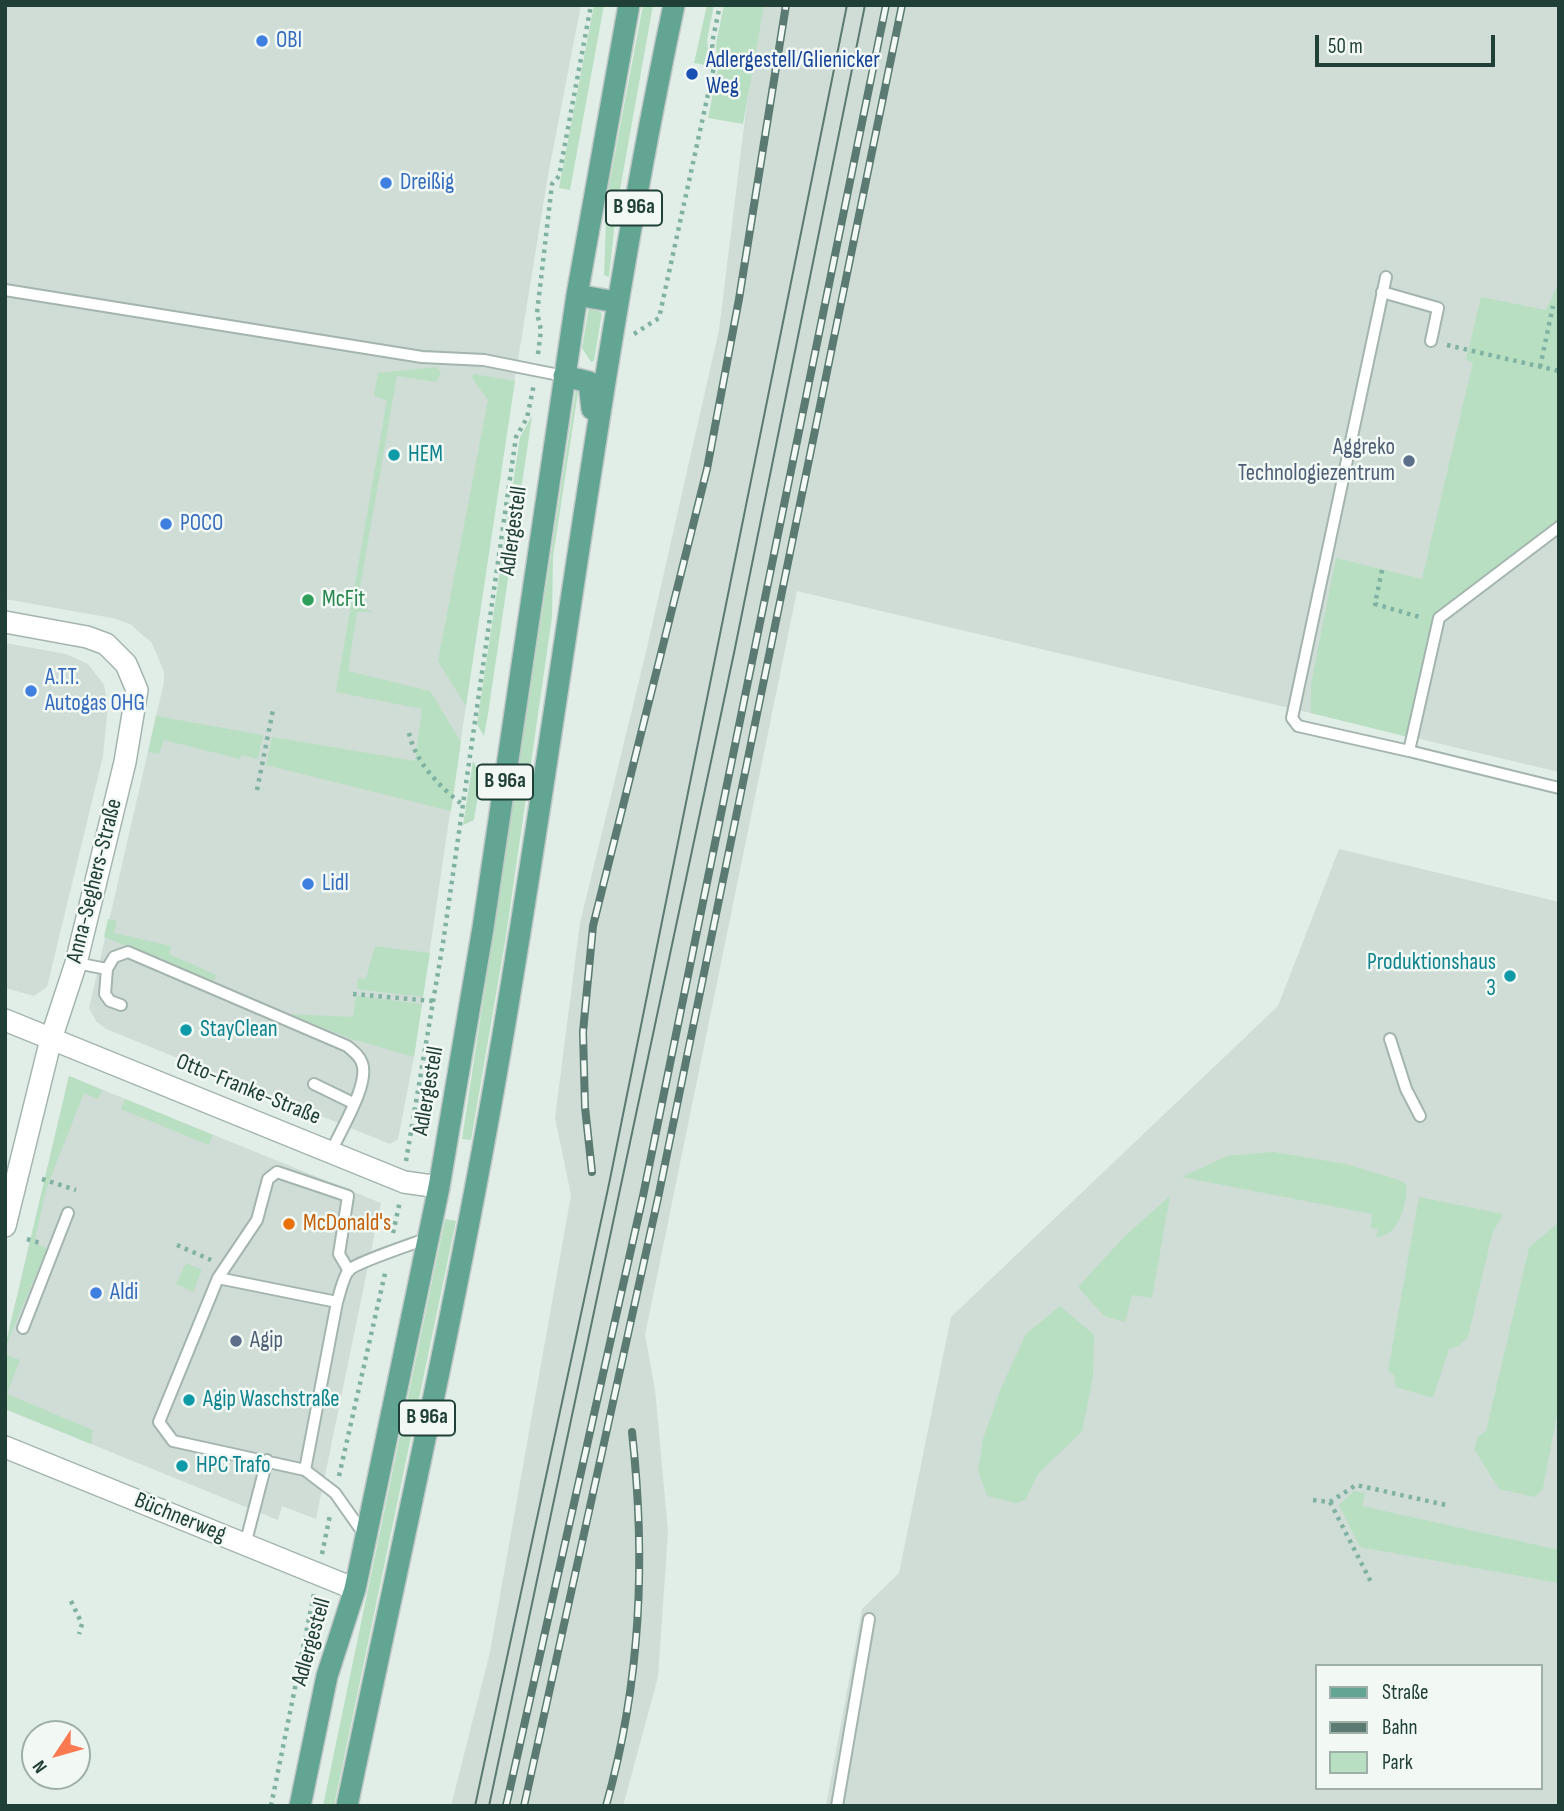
<!DOCTYPE html>
<meta charset="utf-8">
<style>
body{margin:0}
#map{position:relative;width:1564px;height:1811px;overflow:hidden;background:#e1ede7;font-family:"Sofia Sans Condensed",sans-serif}
canvas{display:block}
.frame{position:absolute;inset:0;border:7px solid #203f36;pointer-events:none}
.legend{position:absolute;left:1315px;top:1664px;width:228px;height:126px;box-sizing:border-box;background:#f2f9f5;border:2px solid #9eafa9;margin:0;padding:9px 12px;list-style:none;font-size:21px;color:#203f36}
.legend li{display:flex;align-items:center;gap:14px;height:35px}
.legend b{width:35px;border:2px solid #9eafa9}
.north{position:absolute;left:21px;top:1720px;width:70px;height:70px;box-sizing:border-box;background:#f2f9f5;border:2px solid #9eafa9;border-radius:50%;rotate:234deg;font-size:19px;font-weight:700;line-height:28px;text-align:center;color:#203f36}
.north::after{content:'';display:block;margin:auto;width:24px;height:32px;background:#fb7951;clip-path:polygon(50% 0,100% 100%,50% 72%,0 100%)}
.scale{position:absolute;left:1315px;top:35px;width:180px;height:32px;box-sizing:border-box;border:4px solid #203f36;border-top:0;padding-left:9px;font-size:21px;line-height:24px;white-space:nowrap;color:#203f36;-webkit-text-stroke:5px #f2f9f5;paint-order:stroke}
</style>
<div id="map">
<canvas width="1564" height="1811"></canvas>
<div class="frame"></div>
<ul class="legend">
<li><b style="height:9px;background:#63a593"></b>Straße</li>
<li><b style="height:9px;background:#5b7a71"></b>Bahn</li>
<li><b style="height:19px;background:#b8dfc2"></b>Park</li>
</ul>
<div class="north">N</div>
<div class="scale">50 m</div>
</div>
<script>
const ctx = document.querySelector('canvas').getContext('2d');
ctx.lineJoin = 'round';
function paint(path, color) {
  ctx.fillStyle = color;
  ctx.fill(path, 'evenodd');
}
function stroke(path, color, width, dash) {
  ctx.strokeStyle = color;
  ctx.lineWidth = width;
  ctx.lineCap = dash ? 'butt' : 'round';
  ctx.setLineDash(dash || []);
  ctx.stroke(path);
}
function write(font, color, halo, rows, align = 'center') {
  ctx.font = font + ' "Sofia Sans Condensed",sans-serif';
  ctx.lineWidth = 5;
  ctx.setLineDash([]);
  ctx.textBaseline = 'middle';
  ctx.strokeStyle = halo;
  ctx.fillStyle = color;
  for (const [text, x, y, turn = 0] of rows) {
    ctx.save();
    ctx.translate(x, y);
    ctx.rotate((+turn || 0) * Math.PI / 180);
    ctx.textAlign = isNaN(turn) ? turn : align;
    if (halo) ctx.strokeText(text, 0, 0);
    ctx.fillText(text, 0, 0);
    ctx.restore();
  }
}
paint(new Path2D(`
 M 5,5 L 581,5 L 548,175 L 508,421 L 414,1057 L 398,1139 L 390,1144 L 106,1029 L 96,1021 L 89,1008 L 164,682 L 164,672 L 152,643 L 130,624 L 112,618 L 5,599 Z
 M 759,5 L 1559,5 L 1559,772 L 797,591 L 645,1335 L 655,1389 L 668,1532 L 658,1677 L 623,1806 L 451,1806 L 490,1652 L 571,1195 L 555,1118 L 580,923 L 646,652 L 719,330 Z
 M 5,643 L 66,654 L 88,664 L 104,685 L 108,705 L 103,756 L 47,987 L 34,996 L 5,988 Z
 M 1339,849 L 1559,902 L 1559,1806 L 826,1806 L 862,1609 L 899,1573 L 951,1317 L 1278,1006 ZM 1317,1666 L 1541,1666 L 1541,1788 L 1317,1788 Z
 M 69,1076 L 381,1203 L 316,1519 L 282,1506 L 278,1520 L 5,1409 L 5,1346 Z`), '#cfddd6');
paint(new Path2D(`
 M 594,5 L 604,5 L 570,190 L 559,188 Z
 M 643,5 L 653,5 L 616,212 L 609,277 L 604,275 L 607,196 Z
 M 707,5 L 714,5 L 707,40 L 710,66 L 694,63 Z
 M 724,5 L 764,5 L 743,124 L 708,118 L 718,68 L 716,44 Z
 M 1559,282 L 1559,527 L 1439,618 L 1412,738 L 1311,713 L 1311,684 L 1336,558 L 1422,579 L 1473,362 L 1466,360 L 1481,297 L 1546,310 Z
 M 589,307 L 602,313 L 594,361 L 591,362 L 582,348 Z
 M 437,367 L 441,373 L 436,382 L 397,376 L 358,599 L 363,608 L 373,612 L 357,612 L 348,671 L 430,691 L 461,742 L 451,811 L 266,765 L 272,737 L 415,761 L 422,709 L 336,692 L 387,400 L 374,396 L 378,373 Z
 M 474,374 L 515,381 L 466,706 L 438,661 L 488,400 L 472,378 Z
 M 576,389 L 578,392 L 553,557 L 552,617 L 506,936 L 471,1140 L 462,1139 Z
 M 532,416 L 488,714 L 484,736 L 477,724 L 520,437 Z
 M 156,716 L 263,735 L 258,759 L 241,755 L 240,759 L 164,740 L 159,754 L 148,752 Z
 M 473,761 L 481,776 L 474,820 L 463,825 Z
 M 108,919 L 117,921 L 114,933 L 171,946 L 169,954 L 216,975 L 214,981 L 104,937 Z
 M 375,946 L 430,953 L 423,997 L 357,989 L 358,978 L 366,979 Z
 M 356,996 L 422,1004 L 414,1057 L 352,1039 L 289,1014 L 353,1017 Z
 M 69,1076 L 102,1090 L 98,1099 L 84,1093 L 47,1187 L 34,1243 L 47,1248 L 5,1348 Z
 M 125,1099 L 213,1135 L 209,1145 L 121,1109 Z
 M 1273,1152 L 1346,1164 L 1399,1180 L 1406,1184 C 1408,1203 1399,1237 1376,1237 L 1378,1229 L 1371,1228 L 1372,1214 L 1182,1177 L 1227,1156 Z
 M 1170,1196 L 1152,1298 L 1132,1295 L 1125,1322 L 1104,1316 L 1078,1287 L 1126,1235 Z
 M 1419,1197 L 1503,1214 L 1492,1234 L 1468,1337 L 1459,1346 L 1449,1349 L 1433,1398 L 1396,1387 L 1394,1375 L 1388,1371 Z
 M 445,1219 L 456,1221 L 334,1806 L 323,1806 Z
 M 1559,1222 L 1559,1404 L 1543,1488 L 1535,1497 L 1499,1489 L 1474,1449 L 1478,1437 L 1486,1431 L 1529,1248 Z
 M 186,1263 L 202,1270 L 193,1292 L 176,1284 Z
 M 1060,1306 L 1094,1335 L 1093,1377 L 1082,1431 L 1038,1474 L 1025,1500 L 1016,1503 L 987,1496 L 978,1471 L 983,1439 L 1001,1388 L 1026,1334 Z
 M 5,1354 L 20,1360 L 7,1394 L 93,1430 L 91,1444 L 5,1409 Z
 M 1354,1491 L 1365,1493 L 1362,1506 L 1559,1550 L 1559,1583 L 1360,1547 L 1339,1505 Z`), '#b8dfc2');
const lane = new Path2D(`
 M 1386,277 L 1292,718 L 1298,726 L 1409,751
 M 5,290 L 422,357 L 484,360 L 564,376
 M 1382,292 L 1438,308 L 1431,341
 M 1559,527 L 1439,618 L 1409,751 L 1559,788
 M 76,963 L 107,969 L 114,957 L 128,952 L 347,1046 C 353,1051 359,1055 362,1063 C 370,1084 340,1131 331,1152
 M 107,969 L 105,994 L 110,1001 L 121,1005
 M 1390,1039 L 1406,1089 L 1420,1116
 M 314,1084 L 353,1103
 M 349,1271 L 339,1254 L 348,1196 L 277,1172 L 268,1179 L 257,1220 L 218,1278 L 159,1422 L 173,1441 L 305,1470 L 335,1493 L 366,1537
 M 218,1278 L 337,1302 L 305,1470
 M 337,1302 C 340,1293 343,1277 349,1270 C 357,1262 413,1244 428,1238
 M 23,1328 L 68,1213
 M 245,1545 L 267,1460
 M 837,1806 L 869,1619`);
const street = new Path2D(`
 M 5,622 L 87,637 L 106,644 L 126,664 L 137,690 L 125,762 L 76,963 L 51,1039 L 5,1226
 M 5,1020 L 404,1182 L 439,1187
 M 5,1447 L 355,1589`);
const primary = new Path2D(`
 M 577,295 L 616,302
 M 564,376 L 589,382 L 592,409
 M 300,1806 L 327,1676 L 355,1589 L 439,1187 L 483,928 L 577,295 L 629,5
 M 347,1806 C 399,1557 456,1308 499,1058 C 560,707 600,354 674,5`);
stroke(lane, '#a3b5ae', 14);
stroke(street, '#a3b5ae', 24);
stroke(primary, '#c1c9c7', 24);
stroke(new Path2D(`
 M 634,334 L 659,318 L 714,67 L 712,43 L 720,5
 M 1447,345 L 1559,371
 M 538,354 L 541,330 L 537,313 L 552,184 L 559,176 L 591,5
 M 1540,367 L 1553,306
 M 1382,570 L 1375,604 L 1423,618
 M 409,733 C 415,762 440,787 463,805
 M 257,790 L 273,710
 M 353,994 L 433,1001
 M 406,1161 L 443,943 L 516,437 L 527,418 L 534,384
 M 42,1179 L 76,1190
 M 393,1233 L 400,1201
 M 27,1239 L 40,1243
 M 177,1245 L 211,1260
 M 339,1476 L 386,1269
 M 1313,1500 L 1330,1502 L 1356,1485 L 1446,1505
 M 1330,1502 L 1372,1584
 M 322,1554 L 330,1515
 M 71,1601 L 82,1624 L 79,1634
 M 271,1806 L 314,1594`), '#7fb2a2', 4.5, [3.5, 5]);
stroke(lane, '#fff', 10);
stroke(street, '#fff', 21);
stroke(primary, '#63a593', 21);
stroke(new Path2D(`
 M 475,1806 L 609,1184 L 847,5
 M 489,1806 L 734,653 L 865,5`), '#5b7a71', 2);
const rail = new Path2D(`
 M 592,1172 L 585,1107 L 583,1032 L 593,926 L 707,469 L 739,299 L 786,5
 M 506,1806 L 643,1196 L 886,5
 M 524,1806 L 658,1198 L 902,5
 M 606,1806 C 641,1682 646,1559 632,1432`);
stroke(rail, '#5b7a71', 8);
stroke(rail, '#f2f9f5', 5, [16]);
for (const [x, y, r, color] of [
 [262,41,7,"#3f7fe0"],
 [692,74,7,"#1a4fb4"],
 [386,183,7,"#3f7fe0"],
 [394,455,7,"#0f9aa8"],
 [1409,461,7,"#5c6f8a"],
 [166,524,7,"#3f7fe0"],
 [308,600,7,"#2e9e5b"],
 [31,691,7,"#3f7fe0"],
 [308,884,7,"#3f7fe0"],
 [1510,976,7,"#0f9aa8"],
 [186,1030,7,"#0f9aa8"],
 [289,1224,7,"#e8710a"],
 [96,1293,7,"#3f7fe0"],
 [236,1341,7,"#5c6f8a"],
 [189,1400,7,"#0f9aa8"],
 [182,1466,7,"#0f9aa8"]
]) {
  const dot = new Path2D();
  dot.arc(x, y, r, 0, 2 * Math.PI);
  ctx.fillStyle = color;
  ctx.fill(dot);
  stroke(dot, '#f2f9f5', 2.5);
}
for (const [x, y, w] of [
 [634,208,56],
 [505,782,56],
 [427,1418,56]
]) {
  const box = new Path2D();
  box.roundRect(x - w / 2, y - 17.5, w, 35, 5);
  ctx.fillStyle = '#f2f9f5';
  ctx.fill(box);
  stroke(box, '#203f36', 2);
}
write('bold 21px', '#203f36', null, [
 ["B 96a",634,208],
 ["B 96a",505,782],
 ["B 96a",427,1418]
]);
write('23px', '#366cbe', '#f2f9f5', [
 ["OBI",276,41],
 ["Dreißig",400,183],
 ["POCO",180,524],
 ["A.T.T.",45,678],
 ["Autogas OHG",45,704],
 ["Lidl",322,884],
 ["Aldi",110,1293]
], 'left');
write('23px', '#164399', '#f2f9f5', [
 ["Adlergestell/Glienicker",706,61],
 ["Weg",706,87]
], 'left');
write('23px', '#4e5e75', '#f2f9f5', [
 ["Aggreko",1395,448],
 ["Technologiezentrum",1395,474],
 ["Agip",250,1341,"left"]
], 'right');
write('23px', '#0d838f', '#f2f9f5', [
 ["HEM",408,455],
 ["Produktionshaus",1496,963,"right"],
 ["3",1496,989,"right"],
 ["StayClean",200,1030],
 ["Agip Waschstraße",203,1400],
 ["HPC Trafo",196,1466]
], 'left');
write('23px', '#203f36', '#f2f9f5', [
 ["Adlergestell",514,531,-82],
 ["Anna-Seghers-Straße",95,881,-76],
 ["Otto-Franke-Straße",248,1090,22],
 ["Adlergestell",429,1091,-80],
 ["Büchnerweg",180,1518,22],
 ["Adlergestell",312,1642,-74]
]);
write('23px', '#27864d', '#f2f9f5', [
 ["McFit",322,600]
], 'left');
write('23px', '#c56008', '#f2f9f5', [
 ["McDonald's",303,1224]
], 'left');
</script>
